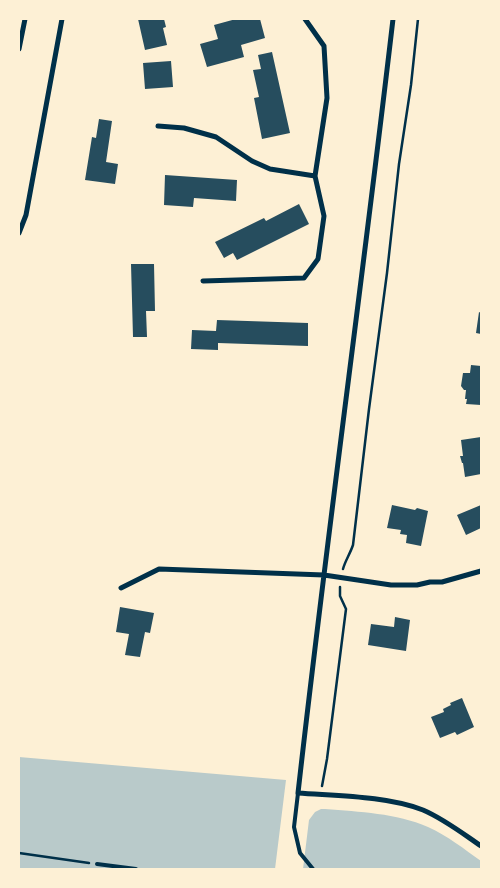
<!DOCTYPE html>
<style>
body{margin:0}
#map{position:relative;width:500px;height:888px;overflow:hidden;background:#fdf0d5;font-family:Roboto,sans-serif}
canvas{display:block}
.frame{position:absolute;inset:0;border:20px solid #fdf0d5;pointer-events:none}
</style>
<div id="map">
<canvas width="500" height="888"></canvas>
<div class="frame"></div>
</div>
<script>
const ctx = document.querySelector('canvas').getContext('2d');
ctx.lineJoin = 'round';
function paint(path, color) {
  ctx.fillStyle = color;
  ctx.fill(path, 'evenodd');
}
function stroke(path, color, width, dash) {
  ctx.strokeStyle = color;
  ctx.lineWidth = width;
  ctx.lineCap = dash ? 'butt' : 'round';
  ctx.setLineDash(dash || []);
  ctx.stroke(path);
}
paint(new Path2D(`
 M 19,757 L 286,780 L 275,869 L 19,869 Z
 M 321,809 L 325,809 C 360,812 396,813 428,827 C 448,836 464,849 481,861 L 481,869 L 303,869 L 309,820 L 315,812 Z`), '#b9caca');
paint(new Path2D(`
 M 138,19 L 164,19 L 166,27 L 163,28 L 167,45 L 145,50 Z
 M 236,19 L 260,19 L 265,38 L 241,45 L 244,57 L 207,67 L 200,44 L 218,39 L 214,25 Z
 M 272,52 L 290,133 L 262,139 L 254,98 L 259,97 L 253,70 L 261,69 L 258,55 Z
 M 171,61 L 173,87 L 145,89 L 143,63 Z
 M 99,119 L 112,121 L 106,162 L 118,164 L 115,184 L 85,180 L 92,137 L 96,138 Z
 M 165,175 L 237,180 L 236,201 L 194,198 L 193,207 L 164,205 Z
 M 299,204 L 309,224 L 237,260 L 233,253 L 224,258 L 215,242 L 264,218 L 266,221 Z
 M 131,264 L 154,264 L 155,311 L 146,311 L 147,337 L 133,337 Z
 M 479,312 L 481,313 L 481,334 L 476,333 Z
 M 217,320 L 308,323 L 308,346 L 218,343 L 218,350 L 191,349 L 192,330 L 216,331 Z
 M 471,365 L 481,366 L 481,405 L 466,404 L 467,399 L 465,399 L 466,390 L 464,390 L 461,386 L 463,373 L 470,373 Z
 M 481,437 L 481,474 L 465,477 L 463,463 L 462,463 L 460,456 L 463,456 L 461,440 Z
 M 392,505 L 415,510 L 417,508 L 428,511 L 421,546 L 406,543 L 407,535 L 400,534 L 401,530 L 387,528 Z
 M 481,505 L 481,528 L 466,535 L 457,515 Z
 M 120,607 L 154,613 L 150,633 L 145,632 L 140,657 L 125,655 L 129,634 L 116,632 Z
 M 395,617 L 410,620 L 406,651 L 368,645 L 371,624 L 394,627 Z
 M 462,698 L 474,727 L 457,735 L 455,732 L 440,738 L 431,717 L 444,712 L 443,709 L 451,705 L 450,703 Z`), '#264d5e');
stroke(new Path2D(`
 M 343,569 C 345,561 350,554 353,545 L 369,409 L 387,273 L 399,164 L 411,85 L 418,19
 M 322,786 L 327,759 L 346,609 L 340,596 L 340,587
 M 19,853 L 89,863`), '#003049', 2.5);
stroke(new Path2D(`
 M 298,793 L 294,827 L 300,853 L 313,869
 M 97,864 L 136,869`), '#003049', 4);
stroke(new Path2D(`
 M 393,19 C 363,277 327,535 298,793 C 337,796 387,796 423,810 C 444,819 462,833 481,846
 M 19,49 L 25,19
 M 158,126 L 184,128 L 216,137 L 252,161 L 270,169 L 315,176
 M 19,233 L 26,215 L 62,19
 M 203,281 L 304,278 L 318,259 L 324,216 L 315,176 L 327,98 L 324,46 L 305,19
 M 121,588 L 159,569 L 324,575 L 391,585 L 417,585 L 430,582 L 442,582 L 481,571`), '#003049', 5);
</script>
